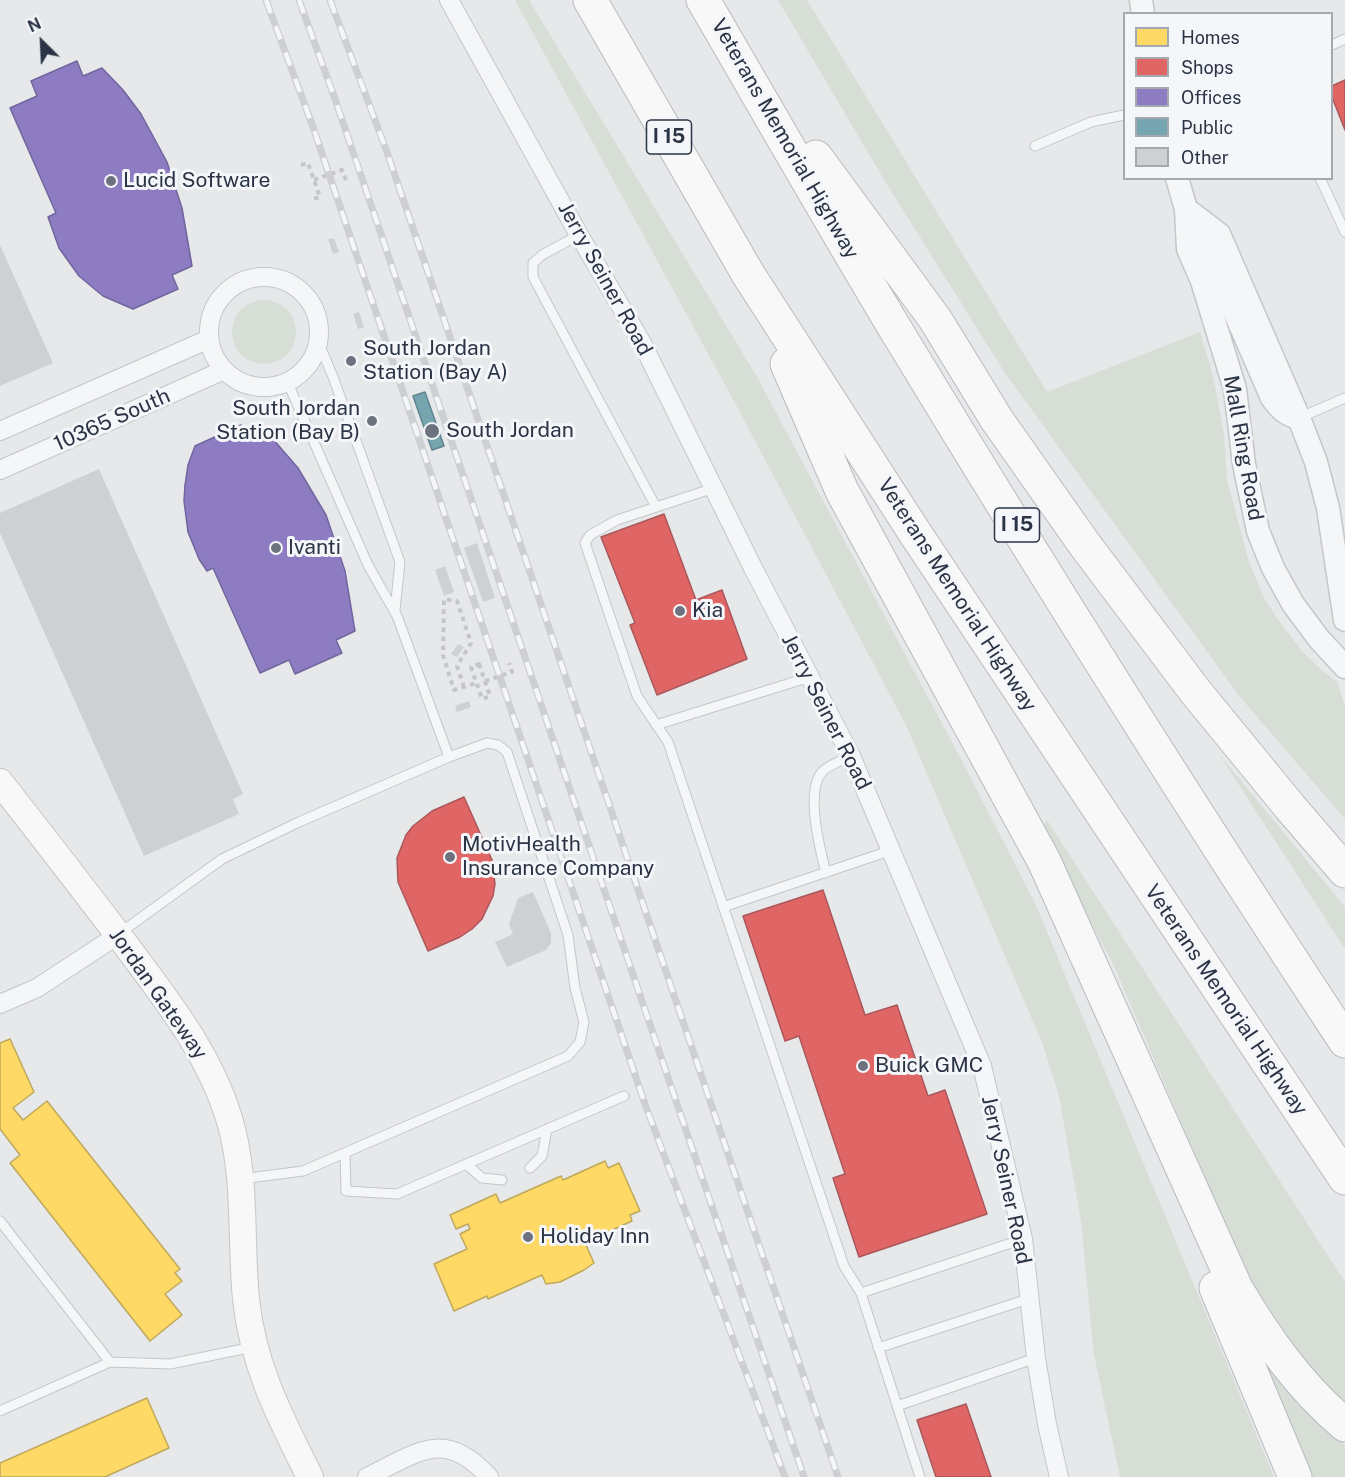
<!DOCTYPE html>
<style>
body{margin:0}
#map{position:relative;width:1345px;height:1477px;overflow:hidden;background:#e6e8ea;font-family:"Public Sans",sans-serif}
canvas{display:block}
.legend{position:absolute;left:1123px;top:12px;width:210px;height:168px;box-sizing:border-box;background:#f4f6f9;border:2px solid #a4a8b1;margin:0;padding:8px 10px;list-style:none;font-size:18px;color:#2b3445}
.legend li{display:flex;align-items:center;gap:12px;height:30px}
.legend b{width:30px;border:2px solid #a4a8b1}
.north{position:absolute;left:12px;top:12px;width:60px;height:60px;-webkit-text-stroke:4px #f4f6f9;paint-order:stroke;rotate:336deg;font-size:16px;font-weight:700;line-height:24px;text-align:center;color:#2b3445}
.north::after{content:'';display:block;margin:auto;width:21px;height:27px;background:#2b3445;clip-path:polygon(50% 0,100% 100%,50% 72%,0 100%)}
</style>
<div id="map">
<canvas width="1345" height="1477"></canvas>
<ul class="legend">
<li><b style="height:16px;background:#ffd966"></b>Homes</li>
<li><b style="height:16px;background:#e06666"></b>Shops</li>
<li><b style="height:16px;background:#8e7cc3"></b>Offices</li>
<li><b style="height:16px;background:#76a5af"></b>Public</li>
<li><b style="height:16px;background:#ced0d3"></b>Other</li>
</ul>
<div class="north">N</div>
</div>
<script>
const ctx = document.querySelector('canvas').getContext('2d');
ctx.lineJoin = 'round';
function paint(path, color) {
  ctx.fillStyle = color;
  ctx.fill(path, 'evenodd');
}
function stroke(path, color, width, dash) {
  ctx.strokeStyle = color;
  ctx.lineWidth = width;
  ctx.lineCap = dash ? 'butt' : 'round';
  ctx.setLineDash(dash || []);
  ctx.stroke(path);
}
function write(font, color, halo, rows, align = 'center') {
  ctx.font = font + ' "Public Sans",sans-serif';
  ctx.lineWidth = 6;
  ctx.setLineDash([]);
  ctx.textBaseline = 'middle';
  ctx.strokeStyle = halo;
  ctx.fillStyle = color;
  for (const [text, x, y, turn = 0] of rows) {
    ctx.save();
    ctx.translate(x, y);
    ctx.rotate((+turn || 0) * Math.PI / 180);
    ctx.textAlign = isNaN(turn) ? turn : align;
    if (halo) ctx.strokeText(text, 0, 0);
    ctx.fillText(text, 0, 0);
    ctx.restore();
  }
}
paint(new Path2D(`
 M 515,0 L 529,0 L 756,375 L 962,761 L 1035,903 L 1274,1477 L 1120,1477 L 1094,1355 L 1081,1221 L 1059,1096 L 1043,1045 L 906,725 L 736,405 Z
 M 778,0 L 807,0 L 1047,392 L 1200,332 L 1213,376 L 1224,435 L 1227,480 L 1249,562 L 1264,598 L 1281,624 L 1303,652 L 1325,673 L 1337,682 L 1345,706 L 1345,819 L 1240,697 L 1005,373 L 883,178 Z
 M232 332a32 32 0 1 1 64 0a32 32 0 1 1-64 0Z
 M 1219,754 L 1345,907 L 1345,949 Z
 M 1047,820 L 1345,1282 L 1345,1403 L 1320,1378 L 1285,1336 L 1246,1273 L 1113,964 L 1041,828 Z
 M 1262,1362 L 1298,1404 L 1345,1445 L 1345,1477 L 1306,1477 Z`), '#d6ded6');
const homes = new Path2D(`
 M 10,1039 L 34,1092 L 13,1108 L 23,1120 L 47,1101 L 180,1269 L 175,1273 L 182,1281 L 165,1294 L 182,1315 L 150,1341 L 10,1163 L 20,1155 L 0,1129 L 0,1043 Z
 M 605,1161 L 608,1168 L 619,1163 L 640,1211 L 630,1215 L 632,1221 L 590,1240 L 591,1243 L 586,1245 L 594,1263 L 584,1270 L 560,1282 L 546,1284 L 542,1275 L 488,1299 L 487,1296 L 454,1311 L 434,1264 L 467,1249 L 460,1234 L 470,1229 L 468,1224 L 456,1229 L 450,1215 L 496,1194 L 500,1203 L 561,1176 L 563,1180 Z
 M 147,1398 L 169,1448 L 105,1477 L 0,1477 L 0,1463 Z`);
paint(homes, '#ffd966');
stroke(homes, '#bfa85c', 1.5);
const shops = new Path2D(`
 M 1345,80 L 1345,130 L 1332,97 L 1332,86 Z
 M 664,514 L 696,600 L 722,590 L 747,659 L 657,695 L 630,625 L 635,623 L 601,537 Z
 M 464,797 L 492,860 L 495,884 L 493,896 L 482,919 L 472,929 L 460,937 L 428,951 L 398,882 L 397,858 L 406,835 L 413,826 L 432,811 Z
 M 823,890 L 865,1015 L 897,1005 L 928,1096 L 945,1090 L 987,1214 L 859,1257 L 833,1178 L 845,1174 L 799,1036 L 785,1041 L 743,916 Z
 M 966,1404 L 991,1477 L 936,1477 L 917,1420 Z`);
paint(shops, '#e06666');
stroke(shops, '#aa575c', 1.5);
const offices = new Path2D(`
 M 77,61 L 83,76 L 102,68 L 123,90 L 141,114 L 167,162 L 182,208 L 192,266 L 172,275 L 178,289 L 133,309 L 103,296 L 79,276 L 59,248 L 48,217 L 56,213 L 10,108 L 37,96 L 31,81 Z
 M 241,425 L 247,439 L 266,431 L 298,468 L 326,515 L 345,571 L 355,631 L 336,640 L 342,653 L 295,674 L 289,660 L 260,673 L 213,568 L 207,571 L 199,559 L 188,532 L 184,501 L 185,485 L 188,465 L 195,446 Z`);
paint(offices, '#8e7cc3');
stroke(offices, '#70669d', 1.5);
const public = new Path2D(`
 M 425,392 L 444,446 L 432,450 L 413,396 Z`);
paint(public, '#76a5af');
stroke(public, '#60838f', 1.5);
paint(new Path2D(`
 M 334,238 L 339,252 L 333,254 L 328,239 Z
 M 0,245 L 53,363 L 0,386 Z
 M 359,312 L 364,327 L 358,329 L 353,314 Z
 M 99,469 L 243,794 L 233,799 L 239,814 L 144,856 L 0,533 L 0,513 Z
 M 477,543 L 495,598 L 483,602 L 464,548 Z
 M 445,566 L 454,592 L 444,596 L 435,570 Z
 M 458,644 L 464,647 L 457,657 L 451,654 Z
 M 469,701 L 471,707 L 457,712 L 455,706 Z
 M 533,892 L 551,933 L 551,943 L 546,950 L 507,967 L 495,942 L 513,934 L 509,924 L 518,898 Z`), '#ced0d3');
const service = new Path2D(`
 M 1332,45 L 1345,39
 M 1035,146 L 1091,122 L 1124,115
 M 1320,178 L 1345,232
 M 579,235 L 542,255 L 533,263 L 533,277 L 656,507
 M 318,341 L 333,377 L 400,562 L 395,610
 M 287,381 L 368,565 L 397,616 L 449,757
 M 1299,418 L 1345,398
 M 714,488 L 617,520 L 590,535 L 585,543 L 637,696 L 668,742 L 844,1266 L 861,1293
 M 656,725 L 810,677
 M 826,873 C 820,849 805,792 822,772 C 828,765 843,760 851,756
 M 723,907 L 892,850
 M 120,933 L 222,859 L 299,822 L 449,757 L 487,743 L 498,745 L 507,752 L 568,935 L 575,988 L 584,1022 L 580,1042 L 568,1056 L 303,1171 L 241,1179
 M 345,1154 L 346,1191 L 397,1194 L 624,1096
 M 466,1164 L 482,1178 L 502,1180
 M 530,1168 L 542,1156 L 547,1129
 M 0,1221 L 110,1362
 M 878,1348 L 1028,1299
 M 897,1406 L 1036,1358
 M 0,1411 L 110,1362 L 170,1364 L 253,1347
 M 920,1477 L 861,1293 L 1023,1239`);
const minor = new Path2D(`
 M 449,0 L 579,235 L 642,343 L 753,568 L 851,756 L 982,1066 L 1023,1239 L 1036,1358 L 1047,1424 L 1059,1477
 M209 332a55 55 0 1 1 110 0a55 55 0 1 1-110 0Z
 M 0,431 L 209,339
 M 0,470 L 224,370
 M 0,1004 L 37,988 L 118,935
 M 367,1477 C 418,1453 444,1427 489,1477`);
const tertiary = new Path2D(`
 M 1141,0 L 1143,14
 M 1177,178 L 1186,209 L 1188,249 L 1202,281 L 1235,389 L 1244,464 L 1258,531 L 1273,568 L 1293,604 L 1319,639 L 1345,667
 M 1186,209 L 1219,234 L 1299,418 L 1316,462 L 1328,508 L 1345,620
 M 1191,218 L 1208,251 L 1272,398 C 1280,409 1286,415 1299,418`);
const secondary = new Path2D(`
 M 0,782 C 43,837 86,892 128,948 C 168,1002 209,1053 229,1118 C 247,1177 240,1238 246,1299 C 253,1366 280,1417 310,1477`);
const motorway = new Path2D(`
 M 590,0 L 748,274 L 915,533 L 1345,1178
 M 703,0 C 770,115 836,231 905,345 C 1047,579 1194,812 1345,1041
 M 816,157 L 935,319 L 997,420 L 1085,545 L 1195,691 L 1290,807 L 1345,871
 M 787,364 L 842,491 L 1044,861 L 1236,1288 C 1266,1339 1299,1386 1345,1425
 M 1216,1288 L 1295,1477`);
stroke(service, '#c4c6c8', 11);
stroke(minor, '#c4c6c8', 20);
stroke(tertiary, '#c4c6c8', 25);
stroke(secondary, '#c4c6c8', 28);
stroke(motorway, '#b8bbbf', 35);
stroke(new Path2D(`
 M 301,165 L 308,163 L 320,197 L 313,199
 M 314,180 L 342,170 L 346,180
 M 479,664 L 490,696 L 482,699 L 471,667 Z
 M 485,681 L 512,672 L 509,663
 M 464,687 L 457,666 L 471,643 L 457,601 L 444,599 L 443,655 L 454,690 L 476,683`), '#c5c6ca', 4, [4.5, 4.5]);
stroke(service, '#f5f6f7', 9);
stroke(minor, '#f5f6f7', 18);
stroke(tertiary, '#f5f6f7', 22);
stroke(secondary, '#f8f8f8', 26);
stroke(motorway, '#f8f8f8', 33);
const rail = new Path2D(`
 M 266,0 L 313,127 L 646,1107 L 785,1477
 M 299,0 L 335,99 L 804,1477
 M 330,0 L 387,152 L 838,1477`);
stroke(rail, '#cecfd2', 7);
stroke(rail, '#f4f6f9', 4.5, [14]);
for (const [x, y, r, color] of [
 [111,181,6,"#6c737f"],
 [351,361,6,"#6c737f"],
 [372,421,6,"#6c737f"],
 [432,431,8,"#6c737f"],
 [276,548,6,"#6c737f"],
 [680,611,6,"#6c737f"],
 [450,857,6,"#6c737f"],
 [863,1066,6,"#6c737f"],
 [528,1237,6,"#6c737f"]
]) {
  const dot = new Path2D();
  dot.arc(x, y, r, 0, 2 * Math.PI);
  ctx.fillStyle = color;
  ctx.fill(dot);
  stroke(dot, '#f4f6f9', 2);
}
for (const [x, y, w] of [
 [669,137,45],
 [1017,525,45]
]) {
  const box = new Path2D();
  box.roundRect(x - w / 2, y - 17, w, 34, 4.5);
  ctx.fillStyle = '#f4f6f9';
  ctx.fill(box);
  stroke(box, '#2b3445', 1.5);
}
write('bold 20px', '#2b3445', null, [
 ["I 15",669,137],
 ["I 15",1017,525]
]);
write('21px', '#2b3445', '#f4f6f9', [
 ["Veterans Memorial Highway",785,139,60],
 ["Jerry Seiner Road",605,279,61],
 ["10365 South",112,420,-24],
 ["Mall Ring Road",1243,448,80],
 ["Veterans Memorial Highway",957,595,57],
 ["Jerry Seiner Road",826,712,63],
 ["Jordan Gateway",158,994,55],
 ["Veterans Memorial Highway",1226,1000,56],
 ["Jerry Seiner Road",1006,1180,78]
]);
write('21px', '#2b3445', '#f4f6f9', [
 ["Lucid Software",123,181],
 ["South Jordan",363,349],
 ["Station (Bay A)",363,373],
 ["South Jordan",360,409,"right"],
 ["Station (Bay B)",360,433,"right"],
 ["South Jordan",446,431],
 ["Ivanti",288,548],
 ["Kia",692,611],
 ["MotivHealth",462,845],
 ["Insurance Company",462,869],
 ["Buick GMC",875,1066],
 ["Holiday Inn",540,1237]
], 'left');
</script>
